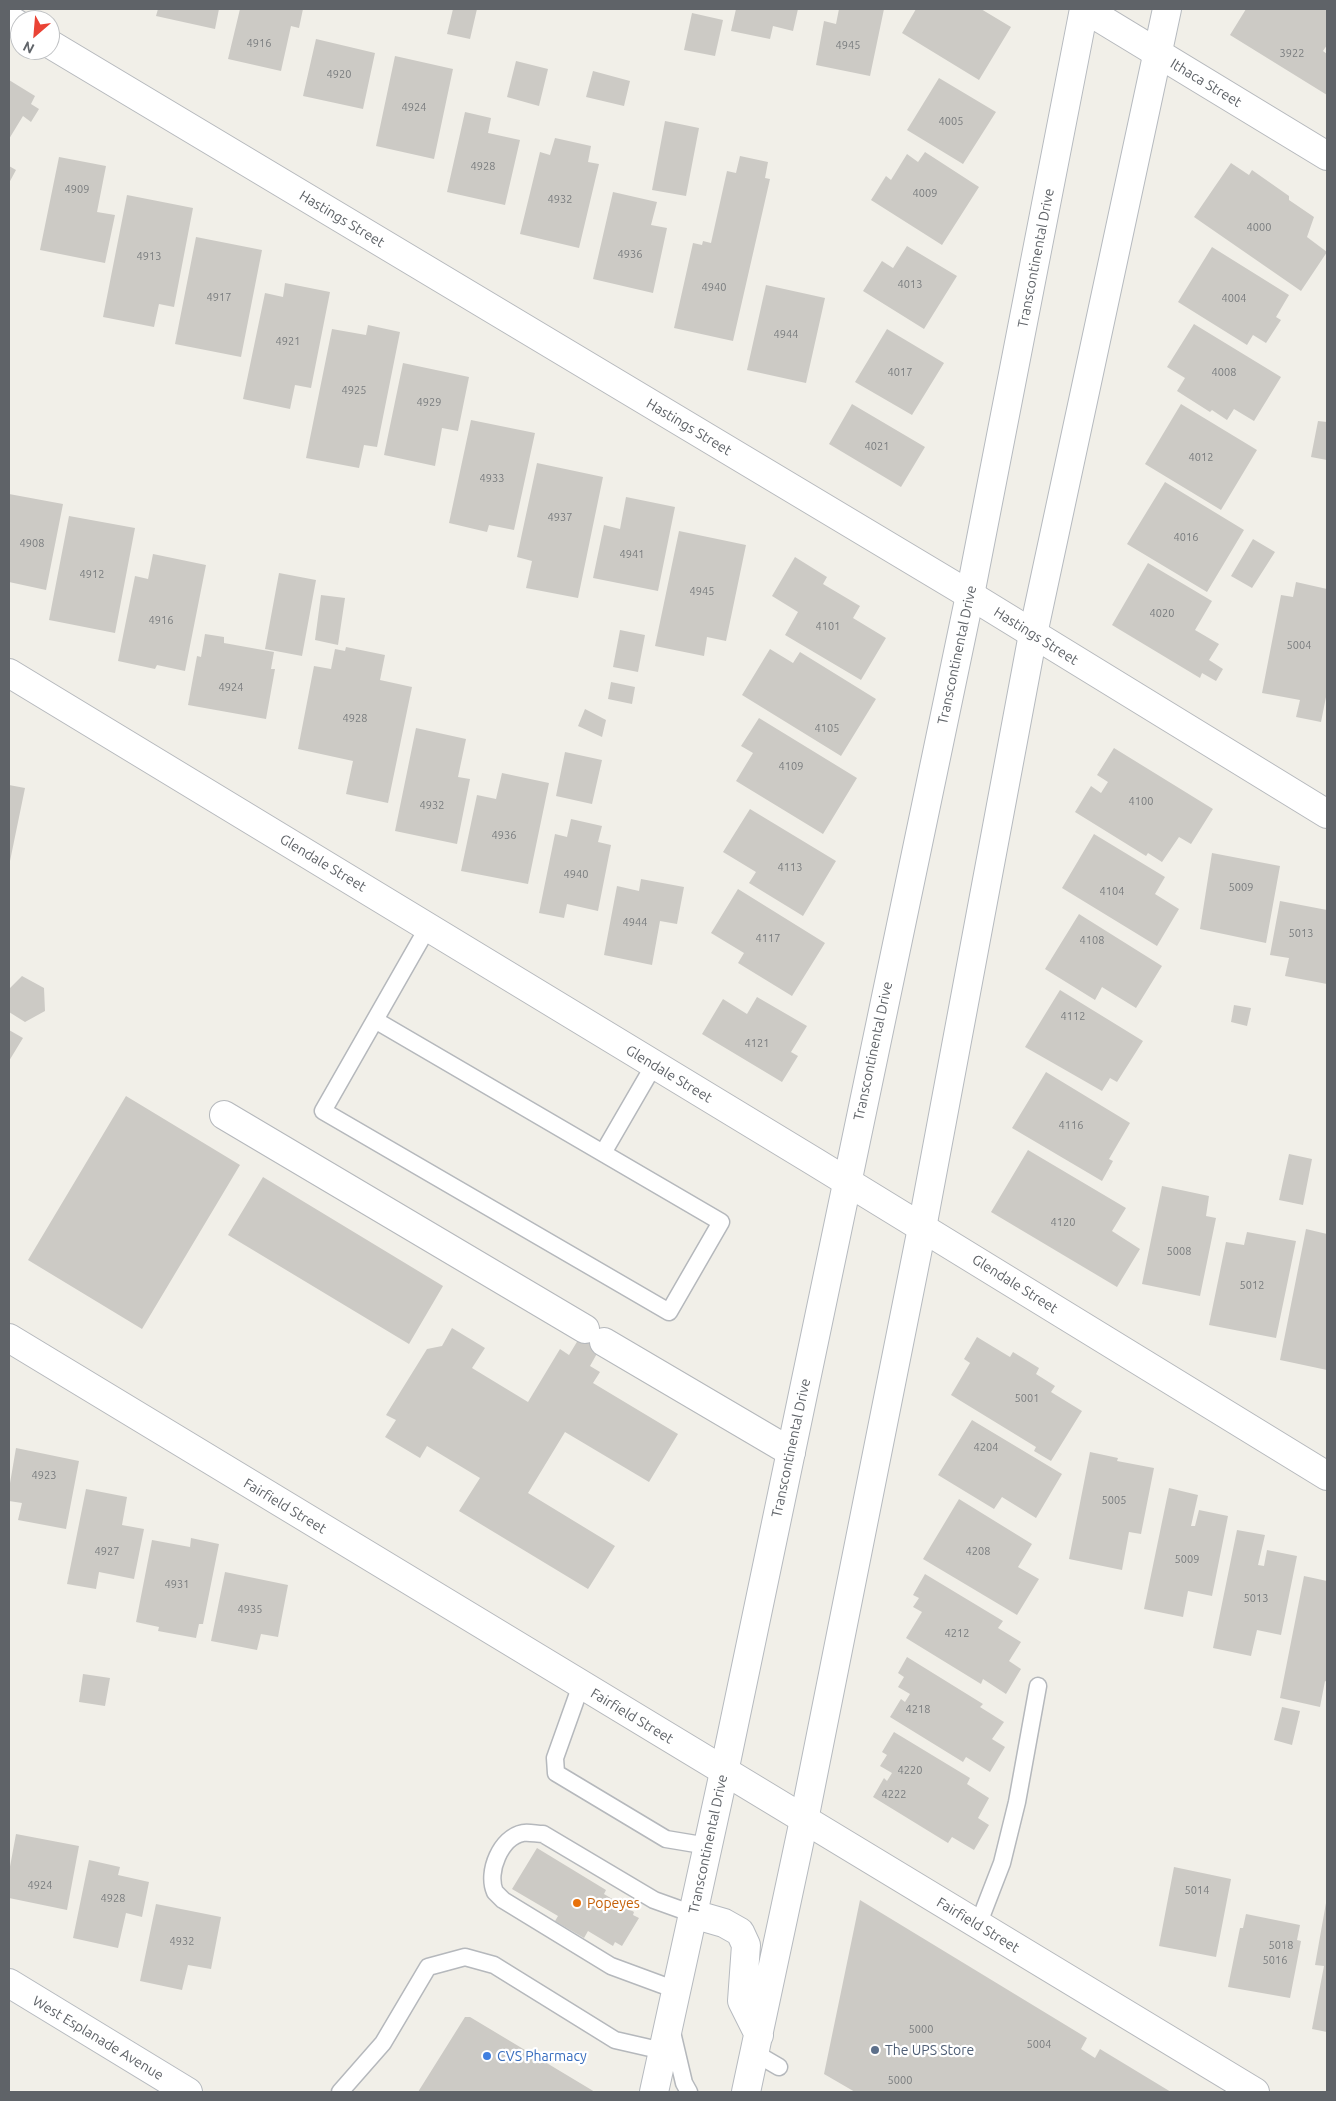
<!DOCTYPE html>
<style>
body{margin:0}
#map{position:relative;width:1336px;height:2101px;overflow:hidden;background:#f1efe8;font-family:Ubuntu,sans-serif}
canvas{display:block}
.frame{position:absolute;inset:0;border:10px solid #5f6368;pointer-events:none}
.north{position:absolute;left:10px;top:10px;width:50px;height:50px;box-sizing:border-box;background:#fff;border:1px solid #bfc1c3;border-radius:50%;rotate:207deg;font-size:14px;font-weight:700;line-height:20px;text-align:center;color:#5f6368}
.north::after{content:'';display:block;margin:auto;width:18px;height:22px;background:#ea4335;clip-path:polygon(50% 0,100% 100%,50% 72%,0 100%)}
</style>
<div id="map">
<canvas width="1336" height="2101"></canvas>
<div class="frame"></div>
<div class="north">N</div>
</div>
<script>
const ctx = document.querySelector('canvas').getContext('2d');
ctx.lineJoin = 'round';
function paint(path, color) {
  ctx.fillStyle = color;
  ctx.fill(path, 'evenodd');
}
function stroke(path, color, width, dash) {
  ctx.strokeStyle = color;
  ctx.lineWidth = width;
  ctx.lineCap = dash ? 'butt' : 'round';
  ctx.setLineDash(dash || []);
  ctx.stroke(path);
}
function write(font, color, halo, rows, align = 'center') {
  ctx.font = font + ' Ubuntu,sans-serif';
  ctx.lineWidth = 4.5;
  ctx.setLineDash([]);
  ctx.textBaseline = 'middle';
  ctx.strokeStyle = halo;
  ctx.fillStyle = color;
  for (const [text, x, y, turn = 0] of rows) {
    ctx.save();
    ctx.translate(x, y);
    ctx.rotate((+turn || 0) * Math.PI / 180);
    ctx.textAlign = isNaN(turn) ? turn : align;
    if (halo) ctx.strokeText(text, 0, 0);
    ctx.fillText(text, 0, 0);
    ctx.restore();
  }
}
paint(new Path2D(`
 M 158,9 L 219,9 L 215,29 L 156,16 Z
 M 240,9 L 303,9 L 299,28 L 291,26 L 281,71 L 228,59 Z
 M 453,9 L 477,9 L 470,39 L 447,34 Z
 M 736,9 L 798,9 L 793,31 L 773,26 L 770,39 L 731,31 Z
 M 839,9 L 884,9 L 870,76 L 816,65 L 824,21 L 836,24 Z
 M 916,9 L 981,9 L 1011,27 L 979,80 L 902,33 Z
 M 1246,9 L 1327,10 L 1327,45 L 1323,51 L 1327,54 L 1327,95 L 1230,35 Z
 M 692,13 L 723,20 L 715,56 L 684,50 Z
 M 316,39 L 375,53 L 363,109 L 303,96 Z
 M 395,56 L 453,69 L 434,159 L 376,146 Z
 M 516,61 L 548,69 L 539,106 L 507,97 Z
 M 593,71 L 630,81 L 624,106 L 586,97 Z
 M 939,78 L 996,112 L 963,164 L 907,130 Z
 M 9,80 L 35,96 L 31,104 L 39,109 L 31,122 L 23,116 L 9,139 Z
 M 465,112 L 491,118 L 488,133 L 520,140 L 505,205 L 447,192 Z
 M 665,121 L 699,128 L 686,196 L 652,190 Z
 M 555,138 L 591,146 L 588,162 L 599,164 L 579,248 L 520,234 L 540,152 L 550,155 Z
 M 925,152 L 979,187 L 942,245 L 871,200 L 886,176 L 891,180 L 907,154 L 918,162 Z
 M 740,156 L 768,162 L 765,178 L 770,179 L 733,341 L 674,328 L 693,243 L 702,245 L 703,241 L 711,243 L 727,171 L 736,173 Z
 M 59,157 L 106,166 L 97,212 L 115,215 L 105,263 L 40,250 Z
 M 1231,163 L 1249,175 L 1252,170 L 1289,196 L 1289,200 L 1314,217 L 1307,237 L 1327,252 L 1301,291 L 1194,217 Z
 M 9,166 L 16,170 L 9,183 Z
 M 613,192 L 657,202 L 651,225 L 667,228 L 653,293 L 593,279 Z
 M 127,195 L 193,208 L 174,307 L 159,304 L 154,327 L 103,317 Z
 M 196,237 L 262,250 L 241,357 L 175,344 Z
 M 907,246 L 957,276 L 924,329 L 863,291 L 882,261 L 893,268 Z
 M 1212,247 L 1289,295 L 1276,317 L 1281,320 L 1266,343 L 1253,335 L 1247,345 L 1178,302 Z
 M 285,283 L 330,292 L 311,388 L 295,385 L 290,409 L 243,399 L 265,293 L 283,297 Z
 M 766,285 L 825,298 L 806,383 L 747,370 Z
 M 1194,324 L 1281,377 L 1254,421 L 1234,409 L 1227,420 L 1212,410 L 1210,412 L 1177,391 L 1185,378 L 1167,367 Z
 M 368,325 L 400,332 L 377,447 L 364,445 L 359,468 L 306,458 L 332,329 L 366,335 Z
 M 887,329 L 944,363 L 912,415 L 855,382 Z
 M 403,363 L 469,377 L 458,431 L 442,428 L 435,466 L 384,455 Z
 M 852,404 L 925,447 L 901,487 L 829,444 Z
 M 1181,404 L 1257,450 L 1221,510 L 1145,464 Z
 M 471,420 L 535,433 L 514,530 L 489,525 L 487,532 L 449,523 Z
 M 1318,421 L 1327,422 L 1327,460 L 1311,457 Z
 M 537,463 L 603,477 L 578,598 L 526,588 L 532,561 L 517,557 Z
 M 1165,482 L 1244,530 L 1207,592 L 1127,544 Z
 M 9,494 L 63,504 L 46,590 L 9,582 Z
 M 626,497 L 675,507 L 658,591 L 593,578 L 604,525 L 620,529 Z
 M 69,516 L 135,528 L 115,633 L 49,620 Z
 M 679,531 L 746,545 L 726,641 L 707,637 L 704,656 L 655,646 Z
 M 1253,539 L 1275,552 L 1252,588 L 1231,576 Z
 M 153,554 L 206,565 L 185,671 L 157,665 L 155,669 L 118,661 L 135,576 L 148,579 Z
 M 795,557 L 827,577 L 823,584 L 860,606 L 853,618 L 886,638 L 861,680 L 785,635 L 798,612 L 772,596 Z
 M 1148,563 L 1212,601 L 1195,630 L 1219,644 L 1209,660 L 1223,669 L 1216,681 L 1202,673 L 1200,678 L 1112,625 Z
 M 279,573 L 316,580 L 302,656 L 265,649 Z
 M 1296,582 L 1327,589 L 1327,692 L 1321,722 L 1296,717 L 1300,700 L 1262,693 L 1281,595 L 1293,597 Z
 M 321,595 L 345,598 L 338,645 L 315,640 Z
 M 620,630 L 645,635 L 638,672 L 613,667 Z
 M 205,634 L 224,637 L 224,643 L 274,652 L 271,669 L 275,669 L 266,719 L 188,705 L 197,656 L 201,657 Z
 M 346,647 L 385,655 L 380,680 L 412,687 L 388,803 L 346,794 L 353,761 L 298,749 L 314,666 L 331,669 L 335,649 L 345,651 Z
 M 770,649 L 793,663 L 800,652 L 876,699 L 841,756 L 742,695 Z
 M 611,682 L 635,687 L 632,704 L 608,699 Z
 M 585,709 L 606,720 L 602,737 L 578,726 Z
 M 759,718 L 857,778 L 823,834 L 736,781 L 753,753 L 741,746 Z
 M 416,728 L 466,739 L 458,777 L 470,779 L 457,844 L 395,831 Z
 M 1114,748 L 1213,809 L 1191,844 L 1179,837 L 1162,862 L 1148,853 L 1146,856 L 1075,812 L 1091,786 L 1101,793 L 1108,782 L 1097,775 Z
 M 565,752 L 602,760 L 592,804 L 556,796 Z
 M 502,773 L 549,783 L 528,884 L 461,871 L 477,795 L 496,799 Z
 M 9,785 L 25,788 L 10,861 L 9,861 Z
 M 750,809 L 836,861 L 803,916 L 749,883 L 756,872 L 723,852 Z
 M 571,819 L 602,826 L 598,842 L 611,845 L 598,911 L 567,904 L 564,918 L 539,913 L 555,834 L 567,837 Z
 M 1094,834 L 1165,877 L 1155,894 L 1179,909 L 1157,946 L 1062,888 Z
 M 1212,853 L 1280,866 L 1266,943 L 1200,929 Z
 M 641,879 L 684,887 L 677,924 L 660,921 L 652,965 L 604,955 L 617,886 L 639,891 Z
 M 738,889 L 825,943 L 792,996 L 738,963 L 744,953 L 711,933 Z
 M 1280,901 L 1327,910 L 1327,984 L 1285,976 L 1289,958 L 1270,955 Z
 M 1079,914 L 1162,966 L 1136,1008 L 1102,987 L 1095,1000 L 1045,969 Z
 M 22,976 L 44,988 L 45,1011 L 25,1022 L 9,1012 L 9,989 Z
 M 1060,990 L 1143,1041 L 1117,1082 L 1110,1078 L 1102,1091 L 1025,1047 Z
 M 757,997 L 807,1026 L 791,1052 L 798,1056 L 782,1082 L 702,1034 L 723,999 L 747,1014 Z
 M 1234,1005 L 1251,1008 L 1247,1026 L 1231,1022 Z
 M 9,1030 L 23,1038 L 9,1061 Z
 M 1046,1072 L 1130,1123 L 1109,1159 L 1113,1161 L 1102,1181 L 1012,1128 Z
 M 126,1096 L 240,1165 L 142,1329 L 28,1260 Z
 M 1028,1150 L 1126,1208 L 1112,1231 L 1140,1249 L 1117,1287 L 991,1212 Z
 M 1289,1154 L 1312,1159 L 1303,1205 L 1279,1200 Z
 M 263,1177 L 443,1286 L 409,1344 L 228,1235 Z
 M 1162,1186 L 1209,1196 L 1206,1216 L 1216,1218 L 1200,1296 L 1142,1284 Z
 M 1306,1229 L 1327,1234 L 1327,1370 L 1280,1360 Z
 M 1247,1232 L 1296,1241 L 1276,1338 L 1209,1325 L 1226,1242 L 1244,1245 Z
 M 589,1322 L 608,1334 L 590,1366 L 600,1372 L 593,1383 L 678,1434 L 649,1482 L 565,1432 L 528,1493 L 615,1546 L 588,1589 L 459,1511 L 480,1478 L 427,1446 L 420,1458 L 385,1437 L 396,1420 L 386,1415 L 427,1349 L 442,1346 L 452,1328 L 485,1348 L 472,1368 L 528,1402 L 560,1349 L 569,1355 Z
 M 977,1337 L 1010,1357 L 1013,1352 L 1039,1368 L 1036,1374 L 1055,1386 L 1051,1392 L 1082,1411 L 1051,1461 L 1034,1451 L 1036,1447 L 951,1395 L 970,1363 L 964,1359 Z
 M 972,1420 L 1062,1474 L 1036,1518 L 1002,1497 L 994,1509 L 938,1475 Z
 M 16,1448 L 79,1461 L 66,1529 L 18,1520 L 22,1503 L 9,1501 L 9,1489 Z
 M 1090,1452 L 1118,1458 L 1117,1461 L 1154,1468 L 1141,1534 L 1129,1532 L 1122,1570 L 1069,1559 Z
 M 1169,1488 L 1198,1495 L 1191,1526 L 1195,1526 L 1199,1510 L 1228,1516 L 1212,1596 L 1188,1591 L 1183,1617 L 1144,1609 Z
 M 86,1489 L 127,1497 L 122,1525 L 144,1529 L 134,1579 L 99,1572 L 96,1589 L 67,1584 Z
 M 959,1499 L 1032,1544 L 1018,1567 L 1039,1579 L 1017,1615 L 923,1559 Z
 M 1237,1530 L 1265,1535 L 1258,1565 L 1264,1566 L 1267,1550 L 1297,1556 L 1281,1635 L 1257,1630 L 1251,1656 L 1213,1648 Z
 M 191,1538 L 219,1544 L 203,1624 L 199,1624 L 196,1638 L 158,1631 L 159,1627 L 136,1622 L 152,1540 L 190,1547 Z
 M 225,1572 L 288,1585 L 278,1637 L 261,1634 L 257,1650 L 211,1641 Z
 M 925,1574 L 1003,1621 L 998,1628 L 1021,1642 L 1009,1661 L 1021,1669 L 1006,1694 L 983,1679 L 981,1684 L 906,1638 L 922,1612 L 913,1607 L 919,1598 L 913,1595 Z
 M 1304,1576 L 1327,1581 L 1327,1682 L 1325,1681 L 1320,1707 L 1280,1698 Z
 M 907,1657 L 983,1704 L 980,1707 L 1004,1722 L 992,1739 L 1005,1747 L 990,1772 L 966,1757 L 963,1762 L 890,1717 L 901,1699 L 905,1702 L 910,1694 L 898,1687 L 904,1677 L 898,1673 Z
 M 83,1674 L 110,1678 L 105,1706 L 79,1702 Z
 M 1282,1707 L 1300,1711 L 1292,1745 L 1274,1740 Z
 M 894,1732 L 970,1778 L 967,1784 L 989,1798 L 978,1818 L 989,1825 L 974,1850 L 952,1837 L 948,1843 L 873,1797 L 884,1778 L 887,1781 L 892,1773 L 880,1766 L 887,1755 L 882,1752 Z
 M 16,1834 L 79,1846 L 67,1910 L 9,1898 L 9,1872 Z
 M 537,1848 L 606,1890 L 604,1894 L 634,1912 L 633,1915 L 639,1918 L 622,1946 L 615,1942 L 613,1946 L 588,1931 L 584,1938 L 555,1921 L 558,1916 L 512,1889 Z
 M 89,1860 L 120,1867 L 118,1875 L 149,1882 L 142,1917 L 126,1913 L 118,1948 L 73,1938 Z
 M 1174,1867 L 1231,1879 L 1216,1957 L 1159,1946 Z
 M 860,1900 L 1087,2038 L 1081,2049 L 1095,2058 L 1100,2049 L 1171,2092 L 855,2092 L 824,2074 Z
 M 1326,1903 L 1327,1903 L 1327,2032 L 1312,2029 L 1324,1966 L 1315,1965 Z
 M 156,1904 L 221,1917 L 211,1969 L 188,1965 L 182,1990 L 140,1981 Z
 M 1246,1914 L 1300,1925 L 1297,1940 L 1301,1941 L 1290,1998 L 1228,1987 L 1240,1928 L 1243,1928 Z
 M 465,2017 L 470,2017 L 595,2092 L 418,2092 Z`), '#cccac5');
const lane = new Path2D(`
 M 375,1020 L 721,1222 L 669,1312 L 323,1111 L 428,927
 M 603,1153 L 654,1065
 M 581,1685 L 555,1758 L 556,1773 L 666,1839 L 708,1846
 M 978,1925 L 1002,1863 L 1017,1802 L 1038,1686
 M 676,1990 L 611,1966 L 503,1900 C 501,1898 497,1894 495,1892 C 486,1872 501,1837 523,1833 C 529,1832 537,1834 543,1834 L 654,1900 L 693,1914
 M 672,2032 L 684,2083 L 689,2092
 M 755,2053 L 779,2067
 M 340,2092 L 383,2043 L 428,1967 L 465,1957 L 494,1965 L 615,2040 L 663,2051`);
const street = new Path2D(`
 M 1085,9 L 1327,156
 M 9,19 L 20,26
 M 50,44 L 970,595 L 1327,814
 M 9,673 L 815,1162 L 1327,1476
 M 224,1115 L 585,1329
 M 9,1338 L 1255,2092
 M 604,1342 L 791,1452`);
const secondary = new Path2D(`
 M 693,1914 L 724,1923 L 740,1932 L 746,1945 L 742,2001 L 759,2035
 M 9,1983 L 188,2092
 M 654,2092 L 724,1772 L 970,595 L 1084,9
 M 746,2092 L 804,1820 L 922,1228 L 1033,634 L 1167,9`);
stroke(lane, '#b5b8bc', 19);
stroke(street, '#b5b8bc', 30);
stroke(secondary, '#b6babf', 30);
stroke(lane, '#fff', 16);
stroke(street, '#fff', 28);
stroke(secondary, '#fff', 28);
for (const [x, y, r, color] of [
 [577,1903,5,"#e8710a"],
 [875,2050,5,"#5c6f8a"],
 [487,2056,5,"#3f7fe0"]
]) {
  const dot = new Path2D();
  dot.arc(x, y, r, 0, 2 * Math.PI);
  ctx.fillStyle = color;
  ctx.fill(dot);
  stroke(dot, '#fff', 2);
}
write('11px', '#7a7d7f', null, [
 ["4916",259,43],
 ["4945",848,45],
 ["3922",1292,53],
 ["4920",339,74],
 ["4924",414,107],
 ["4005",951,121],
 ["4928",483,166],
 ["4909",77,189],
 ["4009",925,193],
 ["4932",560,199],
 ["4000",1259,227],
 ["4936",630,254],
 ["4913",149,256],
 ["4013",910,284],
 ["4940",714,287],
 ["4917",219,297],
 ["4004",1234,298],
 ["4944",786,334],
 ["4921",288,341],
 ["4017",900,372],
 ["4008",1224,372],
 ["4925",354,390],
 ["4929",429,402],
 ["4021",877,446],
 ["4012",1201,457],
 ["4933",492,478],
 ["4937",560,517],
 ["4016",1186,537],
 ["4908",32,543],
 ["4941",632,554],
 ["4912",92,574],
 ["4945",702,591],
 ["4020",1162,613],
 ["4916",161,620],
 ["4101",828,626],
 ["5004",1299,645],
 ["4924",231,687],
 ["4928",355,718],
 ["4105",827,728],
 ["4109",791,766],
 ["4100",1141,801],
 ["4932",432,805],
 ["4936",504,835],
 ["4113",790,867],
 ["4940",576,874],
 ["5009",1241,887],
 ["4104",1112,891],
 ["4944",635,922],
 ["5013",1301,933],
 ["4117",768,938],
 ["4108",1092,940],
 ["4112",1073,1016],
 ["4121",757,1043],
 ["4116",1071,1125],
 ["4120",1063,1222],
 ["5008",1179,1251],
 ["5012",1252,1285],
 ["5001",1027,1398],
 ["4204",986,1447],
 ["4923",44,1475],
 ["5005",1114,1500],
 ["4927",107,1551],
 ["4208",978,1551],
 ["5009",1187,1559],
 ["4931",177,1584],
 ["5013",1256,1598],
 ["4935",250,1609],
 ["4212",957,1633],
 ["4218",918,1709],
 ["4220",910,1770],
 ["4222",894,1794],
 ["4924",40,1885],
 ["5014",1197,1890],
 ["4928",113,1898],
 ["4932",182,1941],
 ["5018",1281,1945],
 ["5016",1275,1960],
 ["5000",921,2029],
 ["5004",1039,2044],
 ["5000",900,2080]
]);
write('14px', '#5f6368', '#fff', [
 ["Ithaca Street",1206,83,31],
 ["Hastings Street",342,219,31],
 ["Transcontinental Drive",1036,258,-79],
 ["Hastings Street",689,427,31],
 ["Hastings Street",1036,636,32],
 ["Transcontinental Drive",957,655,-78],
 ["Glendale Street",323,863,31],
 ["Transcontinental Drive",873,1051,-78],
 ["Glendale Street",669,1074,31],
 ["Glendale Street",1015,1284,32],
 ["Transcontinental Drive",791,1448,-78],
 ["Fairfield Street",285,1506,31],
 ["Fairfield Street",632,1716,31],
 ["Transcontinental Drive",708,1844,-78],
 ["Fairfield Street",978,1925,31],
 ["West Esplanade Avenue",98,2038,31]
]);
write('14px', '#c56008', '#fff', [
 ["Popeyes",587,1903]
], 'left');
write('14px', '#4e5e75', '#fff', [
 ["The UPS Store",885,2050]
], 'left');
write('14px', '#366cbe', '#fff', [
 ["CVS Pharmacy",497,2056]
], 'left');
</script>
